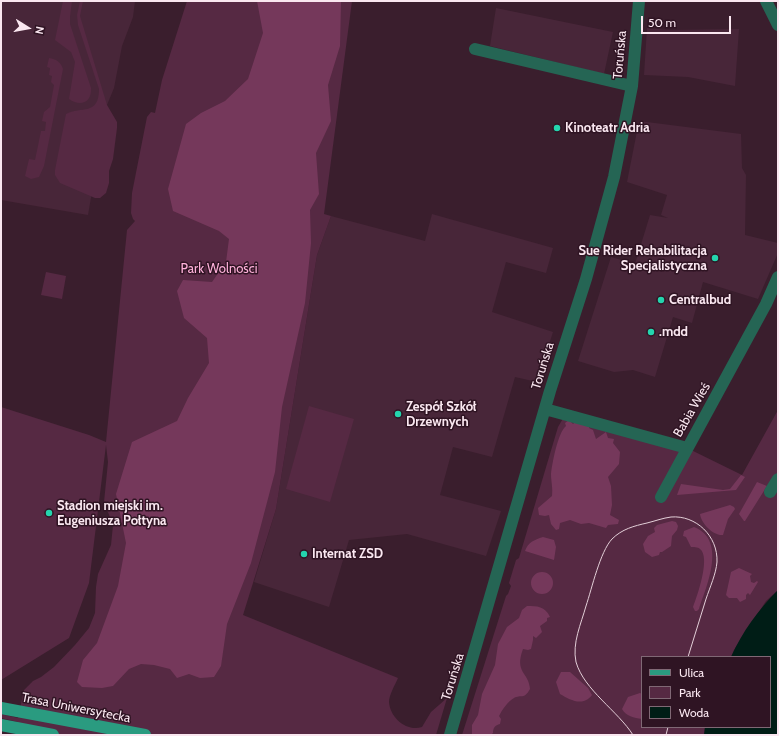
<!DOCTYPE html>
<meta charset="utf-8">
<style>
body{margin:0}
#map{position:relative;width:779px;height:736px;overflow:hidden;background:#3a1e2d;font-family:Cabin,sans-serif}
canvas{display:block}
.frame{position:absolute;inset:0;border:2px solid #fae7f0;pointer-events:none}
.legend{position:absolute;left:641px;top:656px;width:130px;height:72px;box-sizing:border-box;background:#2f1423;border:1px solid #806875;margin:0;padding:5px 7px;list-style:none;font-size:12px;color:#fae7f0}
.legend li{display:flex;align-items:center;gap:8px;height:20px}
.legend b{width:20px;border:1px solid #806875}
.north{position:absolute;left:8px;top:8px;width:40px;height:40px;-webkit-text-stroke:3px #2f1423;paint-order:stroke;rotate:101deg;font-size:11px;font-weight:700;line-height:16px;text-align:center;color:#fae7f0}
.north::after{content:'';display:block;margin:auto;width:14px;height:18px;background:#fae7f0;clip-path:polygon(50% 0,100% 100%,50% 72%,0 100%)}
.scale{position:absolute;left:641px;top:16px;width:90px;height:18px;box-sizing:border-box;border:2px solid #fae7f0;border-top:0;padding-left:5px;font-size:12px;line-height:14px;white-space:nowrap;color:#fae7f0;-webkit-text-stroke:3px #2f1423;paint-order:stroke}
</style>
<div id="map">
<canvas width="779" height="736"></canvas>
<div class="frame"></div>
<ul class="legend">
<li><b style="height:5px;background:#2a9b80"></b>Ulica</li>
<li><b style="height:11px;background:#562943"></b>Park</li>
<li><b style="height:11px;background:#001d16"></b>Woda</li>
</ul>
<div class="north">N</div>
<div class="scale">50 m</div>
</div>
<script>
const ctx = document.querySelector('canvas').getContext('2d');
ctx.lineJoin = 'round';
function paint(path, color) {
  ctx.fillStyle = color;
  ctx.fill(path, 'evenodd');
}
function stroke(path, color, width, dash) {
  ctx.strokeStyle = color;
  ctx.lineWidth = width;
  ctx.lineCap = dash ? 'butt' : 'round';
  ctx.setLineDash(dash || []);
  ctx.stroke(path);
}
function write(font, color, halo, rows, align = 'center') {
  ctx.font = font + ' Cabin,sans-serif';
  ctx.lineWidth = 3;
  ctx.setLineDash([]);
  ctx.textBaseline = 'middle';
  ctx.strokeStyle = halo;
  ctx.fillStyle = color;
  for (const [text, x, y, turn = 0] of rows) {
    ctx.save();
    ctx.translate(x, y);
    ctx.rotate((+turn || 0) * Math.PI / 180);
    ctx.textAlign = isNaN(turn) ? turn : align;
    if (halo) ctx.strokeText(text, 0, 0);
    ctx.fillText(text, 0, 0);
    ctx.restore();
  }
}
paint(new Path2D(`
 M 1,1 L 135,1 L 133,17 L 122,46 L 114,88 L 107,105 L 88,215 L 1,200 Z
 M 496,8 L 613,32 L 604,74 L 490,46 Z
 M 647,28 L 670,30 L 739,29 L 735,86 L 688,77 L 644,75 Z
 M 639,121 L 741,134 L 742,168 L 746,175 L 745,235 L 778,243 L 778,253 L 758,299 L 703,282 L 692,323 L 673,317 L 655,377 L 633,370 L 614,372 L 578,361 L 611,257 L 635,264 L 650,215 L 668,218 L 661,215 L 667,195 L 627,182 Z
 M 432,214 L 553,248 L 546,273 L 506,262 L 492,312 L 553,332 L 537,382 L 515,377 L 492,457 L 453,447 L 440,495 L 501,511 L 486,556 L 407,534 L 349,540 L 329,607 L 254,582 L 276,509 L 317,255 L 331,216 L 425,241 Z`), '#482639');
paint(new Path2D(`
 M 63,1 L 72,1 L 70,17 L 70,24 L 91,88 C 92,103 80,107 69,99 L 75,62 L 71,52 L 55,40 Z
 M 80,1 L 83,1 L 80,16 L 107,105 L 117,122 L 117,128 L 113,159 L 109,171 L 109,183 L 106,193 L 100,198 L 95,198 L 60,183 L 55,175 L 55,170 L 66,114 C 81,106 99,116 99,89 L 78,25 L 77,15 Z
 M 187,1 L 352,1 L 324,214 L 331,216 L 317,255 L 276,509 L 243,615 L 398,678 C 395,685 389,695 389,702 C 390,718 407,732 422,727 L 431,712 L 447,698 L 436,735 L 15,735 L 18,722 L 1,718 L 1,714 L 18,718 L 24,690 L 33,681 L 41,677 L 54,667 L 75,645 L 89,628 L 95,613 L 96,587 L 98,574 L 111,545 L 113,525 L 104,502 L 108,462 L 106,445 L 89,583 L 69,638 L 1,680 L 1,407 L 89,435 L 106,442 L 127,230 L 135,221 L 133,219 L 131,213 L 132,193 L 147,117 L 151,112 L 155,113 L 162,80 Z
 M 49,58 C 56,59 61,62 63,69 L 44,166 L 39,177 L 31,179 L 25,176 L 29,159 L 35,160 L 41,131 L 45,131 L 46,122 L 42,121 L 44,112 L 50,107 L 54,85 L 51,82 L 52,76 L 49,75 L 50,68 L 47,67 Z
 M 46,272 L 66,276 L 62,299 L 41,295 Z
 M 309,406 L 354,419 L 330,502 L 286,489 Z
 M 778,410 L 778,473 L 769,487 L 778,491 L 778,590 L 766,601 L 734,650 L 731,657 L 642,657 L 642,727 L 705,727 L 704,735 L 462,735 L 506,596 L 508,594 L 511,586 L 509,583 L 516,560 L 519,558 L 558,427 L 565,415 L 687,448 L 742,475 Z`), '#562943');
paint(new Path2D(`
 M 257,1 L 341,1 L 340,46 L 328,85 L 331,121 L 316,153 L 319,194 L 310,210 L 311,243 L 305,303 L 282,407 L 275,472 L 251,563 L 227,624 L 221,666 L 214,677 L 200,678 L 189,674 L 177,678 L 170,669 L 154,665 L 141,664 L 129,669 L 113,686 L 102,688 L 82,687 L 77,682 L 83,660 L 97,643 L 118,586 L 126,543 L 116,494 L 132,442 L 177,421 L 188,398 L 209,363 L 207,338 L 184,318 L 177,291 L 183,280 L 212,282 L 226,262 L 229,239 L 219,231 L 173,211 L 168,189 L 186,124 L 201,113 L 225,101 L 248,79 L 263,33 Z
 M 569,420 L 573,424 L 576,421 L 589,424 L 589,428 L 593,430 L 596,439 L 606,432 L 608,438 L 614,439 L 613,443 L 620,452 L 619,464 L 608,477 L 611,486 L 612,505 L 610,515 L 619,520 L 618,524 L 608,525 L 606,528 L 589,523 L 581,524 L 570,520 L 560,523 L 559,529 L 556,530 L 551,524 L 549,515 L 545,516 L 539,515 L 538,508 L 552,496 C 553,488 551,481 551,474 C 552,464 558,432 566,426 L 565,423 Z
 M 741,475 L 745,477 L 736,490 L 677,495 L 681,484 L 723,490 L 730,489 Z
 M 757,482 L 767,486 L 745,521 L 744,521 L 739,514 Z
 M 730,505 L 734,507 L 735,509 L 728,519 L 723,535 C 713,536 701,523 700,514 Z
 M 672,521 L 676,522 L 678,526 L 677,530 L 672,536 L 671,546 L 662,552 L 660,552 L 659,555 L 652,557 L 645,552 L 643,544 L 648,536 L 655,532 L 654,528 L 657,525 Z
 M 694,527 C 727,540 707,585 699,609 L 697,611 L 695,611 L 693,607 C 697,597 711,557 700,549 C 698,547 693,547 691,547 L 686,537 L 683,536 L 684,531 Z
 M 543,537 L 554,540 L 556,547 L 554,560 L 525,551 C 528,542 534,540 543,537 Z
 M 739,568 L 752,574 L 750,576 L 751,582 L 754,583 L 757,581 L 758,582 L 750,595 L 748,593 L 746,595 L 746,599 L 740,602 L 737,598 L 729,598 L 726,595 L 731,572 Z
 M531 583a11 11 0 1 1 22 0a11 11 0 1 1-22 0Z
 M 527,606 C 537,606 545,606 550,617 L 547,618 L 547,621 L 540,626 L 542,632 L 536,638 L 533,636 L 533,640 L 531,649 L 528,650 L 523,649 C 514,673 529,672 530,689 C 524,700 521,694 514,698 C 508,701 502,710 499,716 L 501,719 L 500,724 C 495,725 493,728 493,733 L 491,735 L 472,735 L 472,725 L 478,715 L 482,694 L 495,665 L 498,644 L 507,627 L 519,618 L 522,610 Z
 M 561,672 L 570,672 L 588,688 L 592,695 C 583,707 570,700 560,694 L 556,682 Z
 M 640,693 L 642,694 L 642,719 C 634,718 626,716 622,709 L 628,697 Z`), '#75385b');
paint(new Path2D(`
 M 778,590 L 778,735 L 704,735 L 705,727 L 770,727 L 770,657 L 731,657 C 742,632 759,609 778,590 Z`), '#001d16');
stroke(new Path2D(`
 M 766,1 L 778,25
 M 475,49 L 632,86
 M 545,409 L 687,448
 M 770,492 L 778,479
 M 661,497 L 766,304 L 778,277
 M 450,735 L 550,391 L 586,279 L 614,177 L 632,86 L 639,1`), '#256554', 12);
stroke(new Path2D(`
 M 1,708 L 145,735
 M 1,725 L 53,735`), '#2a9b80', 12);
stroke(new Path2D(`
 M 633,735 C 618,711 584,690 576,662 C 572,643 581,624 586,606 C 592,588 600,552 612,539 C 622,529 634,526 647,523 C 655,521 663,518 671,517 C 696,515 718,536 717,562 C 716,574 710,587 706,599 C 700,618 694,638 688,657
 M 666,735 L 668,727`), '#e3cfd8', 1);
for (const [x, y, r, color] of [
 [557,128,4,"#24d5ae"],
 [715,258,4,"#24d5ae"],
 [661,300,4,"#24d5ae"],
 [651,332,4,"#24d5ae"],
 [398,414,4,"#24d5ae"],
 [49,513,4,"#24d5ae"],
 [304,554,4,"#24d5ae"]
]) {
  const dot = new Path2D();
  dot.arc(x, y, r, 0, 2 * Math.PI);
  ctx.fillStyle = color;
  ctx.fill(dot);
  stroke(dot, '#2f1423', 1.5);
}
write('13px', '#fae7f0', '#2f1423', [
 ["Toruńska",620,55,-85],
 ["Toruńska",543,366,-73],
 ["Babia Wieś",692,410,-60],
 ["Toruńska",453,677,-73],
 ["Trasa Uniwersytecka",76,708,11]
]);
write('bold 13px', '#fae7f0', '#2f1423', [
 ["Kinoteatr Adria",565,128],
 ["Sue Rider Rehabilitacja",707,251,"right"],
 ["Specjalistyczna",707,266,"right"],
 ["Centralbud",669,300],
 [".mdd",659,332],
 ["Zespół Szkół",406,407],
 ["Drzewnych",406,422],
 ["Stadion miejski im.",57,506],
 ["Eugeniusza Połtyna",57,521],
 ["Internat ZSD",312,554]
], 'left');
write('13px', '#feb1da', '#2f1423', [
 ["Park Wolności",219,269]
]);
</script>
